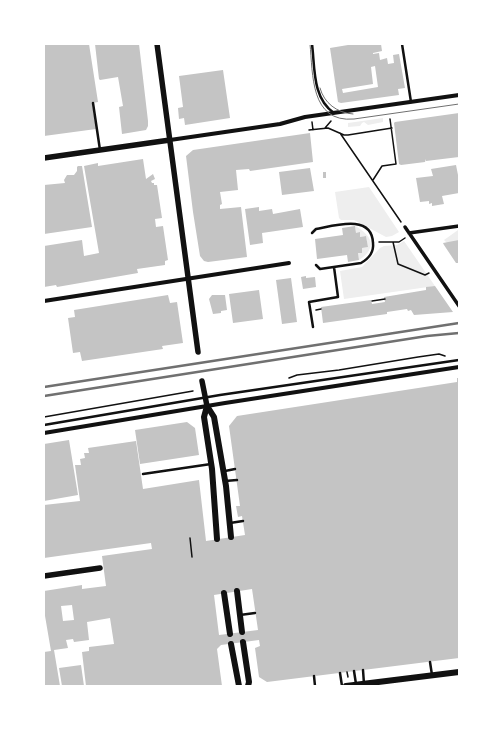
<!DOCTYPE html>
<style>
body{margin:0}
#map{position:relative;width:503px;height:730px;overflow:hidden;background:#fff;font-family:"Nunito Sans",sans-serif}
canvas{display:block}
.frame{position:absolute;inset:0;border:45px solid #fff;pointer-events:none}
</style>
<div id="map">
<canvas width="503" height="730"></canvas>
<div class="frame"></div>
</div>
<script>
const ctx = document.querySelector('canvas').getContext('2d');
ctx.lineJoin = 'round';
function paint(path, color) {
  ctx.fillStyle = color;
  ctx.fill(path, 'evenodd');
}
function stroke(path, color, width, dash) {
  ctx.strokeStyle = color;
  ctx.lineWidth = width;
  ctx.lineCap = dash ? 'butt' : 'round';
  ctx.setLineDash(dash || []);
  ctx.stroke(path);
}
paint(new Path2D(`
 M 383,118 L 383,122 L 368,125 L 364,122 L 362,123 L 360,126 L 348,127 L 348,123 Z
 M 369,187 L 399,232 L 392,236 L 386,237 L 354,220 L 341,220 L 339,218 L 335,192 Z
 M 355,226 C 372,235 378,248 359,260 L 358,253 L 362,253 L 362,248 L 368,247 L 366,236 L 360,237 L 359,233 L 356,233 Z
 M 458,230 L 459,241 L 447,243 L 444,240 Z
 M 404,241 L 435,286 L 344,299 L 340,271 L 362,267 L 380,248 L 384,246 L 397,245 Z`), '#eee');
paint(new Path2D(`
 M 44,44 L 89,44 L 98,102 L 92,103 L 96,129 L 44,136 Z
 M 95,44 L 139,44 L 148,121 L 148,126 L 146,130 L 122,134 L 119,107 L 123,106 L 118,77 L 100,80 L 99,79 Z
 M 354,44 L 381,44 L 382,51 L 373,53 L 373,54 L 379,53 L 380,60 L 387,58 L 388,64 L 394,63 L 393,55 L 399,54 L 405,88 L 398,89 L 399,95 L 341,103 L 338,102 L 330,48 ZM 375,66 L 378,87 L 343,93 L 342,89 L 373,84 L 371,67 Z
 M 223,70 L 230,118 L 185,125 L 184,118 L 179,119 L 178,108 L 183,107 L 179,76 Z
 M 459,113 L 459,157 L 426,161 L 426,159 L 425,162 L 401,165 L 399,164 L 394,123 L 395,122 Z
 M 310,133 L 313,162 L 250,171 L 249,169 L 236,170 L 238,190 L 220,192 L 222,204 L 220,205 L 220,209 L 241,207 L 247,257 L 208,262 L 204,261 L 200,256 L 193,212 L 186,156 L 193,150 Z
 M 143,159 L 146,179 L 153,174 L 155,179 L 151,181 L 152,183 L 154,183 L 154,185 L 157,185 L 162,218 L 155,219 L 156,227 L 163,226 L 168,260 L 165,261 L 165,265 L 137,269 L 138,273 L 57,287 L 56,285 L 44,287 L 44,246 L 82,240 L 84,256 L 99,253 L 84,166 L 98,163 L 98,166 Z
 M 456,165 L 458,175 L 459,175 L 459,193 L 442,196 L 444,204 L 432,206 L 432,203 L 429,204 L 429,201 L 420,202 L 416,178 L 433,176 L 431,169 Z
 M 78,166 L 82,166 L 92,227 L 44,234 L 44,185 L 65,183 L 64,180 L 67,175 L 74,175 L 77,171 L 77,167 Z
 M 310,168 L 314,191 L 282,195 L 279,172 Z
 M 323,172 L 326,172 L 326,178 L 323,178 Z
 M 259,207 L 259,211 L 272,209 L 273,214 L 300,209 L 303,227 L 262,233 L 263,243 L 250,245 L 245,209 Z
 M 355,226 L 356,233 L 360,232 L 360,237 L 366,236 L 368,247 L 362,248 L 362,253 L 358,253 L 359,260 L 348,262 L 347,255 L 317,259 L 315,239 L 343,235 L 342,228 Z
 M 459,240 L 459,265 L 458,263 L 456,263 L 444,245 L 443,243 Z
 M 306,276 L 306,278 L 315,277 L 316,287 L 303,289 L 301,277 Z
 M 291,278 L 297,322 L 282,324 L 276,280 Z
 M 435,286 L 453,312 L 414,315 L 411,310 L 408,311 L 407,309 L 387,312 L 387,314 L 323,323 L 321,307 L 371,300 L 372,304 L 385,302 L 384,297 L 426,290 L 426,287 Z
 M 259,290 L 263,319 L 233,323 L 229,294 Z
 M 168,295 L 170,303 L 177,302 L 183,343 L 162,346 L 163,349 L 82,361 L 80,352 L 73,353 L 68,318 L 75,317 L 74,310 Z
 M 212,295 L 225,295 L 227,310 L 221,311 L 221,313 L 213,314 L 209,299 Z
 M 457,378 L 459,378 L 459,658 L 267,682 L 259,677 L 255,648 L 260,646 L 259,640 L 221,645 L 217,649 L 222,686 L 86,686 L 82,652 L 89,651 L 89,647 L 114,644 L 110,618 L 87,622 L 89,640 L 74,642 L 73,639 L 66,640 L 68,648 L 54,650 L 60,686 L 44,686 L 44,652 L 51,651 L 44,610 L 44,591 L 82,585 L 82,589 L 106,586 L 102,556 L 152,549 L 151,543 L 44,558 L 44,505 L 80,501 L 75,465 L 81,465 L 80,459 L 85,458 L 84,453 L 89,453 L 88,448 L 136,441 L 143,489 L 199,480 L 206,541 L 245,535 L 242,516 L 238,517 L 236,506 L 240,506 L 229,426 L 237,416 L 457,382 ZM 252,589 L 258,630 L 219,635 L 214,595 ZM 72,605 L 74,620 L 63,621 L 61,606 Z
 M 187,422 L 195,428 L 199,455 L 140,464 L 135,430 Z
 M 69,440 L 78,495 L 44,501 L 44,444 Z
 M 81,665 L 84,686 L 62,686 L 59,668 Z`), '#c4c4c4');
stroke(new Path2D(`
 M 312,122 L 313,130
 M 325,128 L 331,121
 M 309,130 L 328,128 L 344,135 L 348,135 L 392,128
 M 340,133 L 401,222
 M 373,180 L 382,166 L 396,164 L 390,119
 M 379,242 L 399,242 L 405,238
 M 393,242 L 398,264 L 425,275 L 429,273
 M 372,301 L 385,299
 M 316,310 L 321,309
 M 289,378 L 297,375 L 339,370 L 418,357 L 439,354 L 445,356
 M 44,417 L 193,391
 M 190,538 L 192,557
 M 347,672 L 348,677`), '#111', 1.5);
stroke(new Path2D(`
 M 312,44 C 315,67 312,98 334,113
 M 402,44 L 411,102
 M 93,103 L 100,150
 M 312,233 L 316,229 C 333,226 372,213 373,243 C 374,252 368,259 361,263 L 320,269 L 316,265
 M 313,327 L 309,302 L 338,297 L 334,267
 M 44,425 L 220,395 L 459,360
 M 225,471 L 235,469
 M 143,474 L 211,464
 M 225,481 L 237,480
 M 230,523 L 243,521
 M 240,615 L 255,613
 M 430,662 L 432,675
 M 363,670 L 364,684
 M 354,671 L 356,684
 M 340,673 L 342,686
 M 314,676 L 315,686`), '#111', 2.5);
stroke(new Path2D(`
 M 405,227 L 459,306
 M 409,233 L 459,226`), '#111', 3.5);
stroke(new Path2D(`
 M 170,140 L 280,124 L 305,117 L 459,95
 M 44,301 L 289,263
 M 44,433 L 225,403 L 459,367`), '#111', 4);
stroke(new Path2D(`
 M 157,44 L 198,352
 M 44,158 L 170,140
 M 202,381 L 207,406
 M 44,576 L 100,568`), '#111', 5.5);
stroke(new Path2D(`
 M 207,406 L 214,417 L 226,486 L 231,537
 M 207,406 L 204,417 L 212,469 L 217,539
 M 237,591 L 242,632
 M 224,593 L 230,634
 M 243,642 L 249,682 L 248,686
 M 231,644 L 239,686
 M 346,686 L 459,672`), '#111', 6);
stroke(new Path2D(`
 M 310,44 C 313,74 310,123 354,119 L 459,104
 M 320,88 C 324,103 337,113 353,114`), '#707070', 1);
stroke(new Path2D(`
 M 44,387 L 459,323
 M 44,396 L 427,336 L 459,333`), '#707070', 2.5);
</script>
